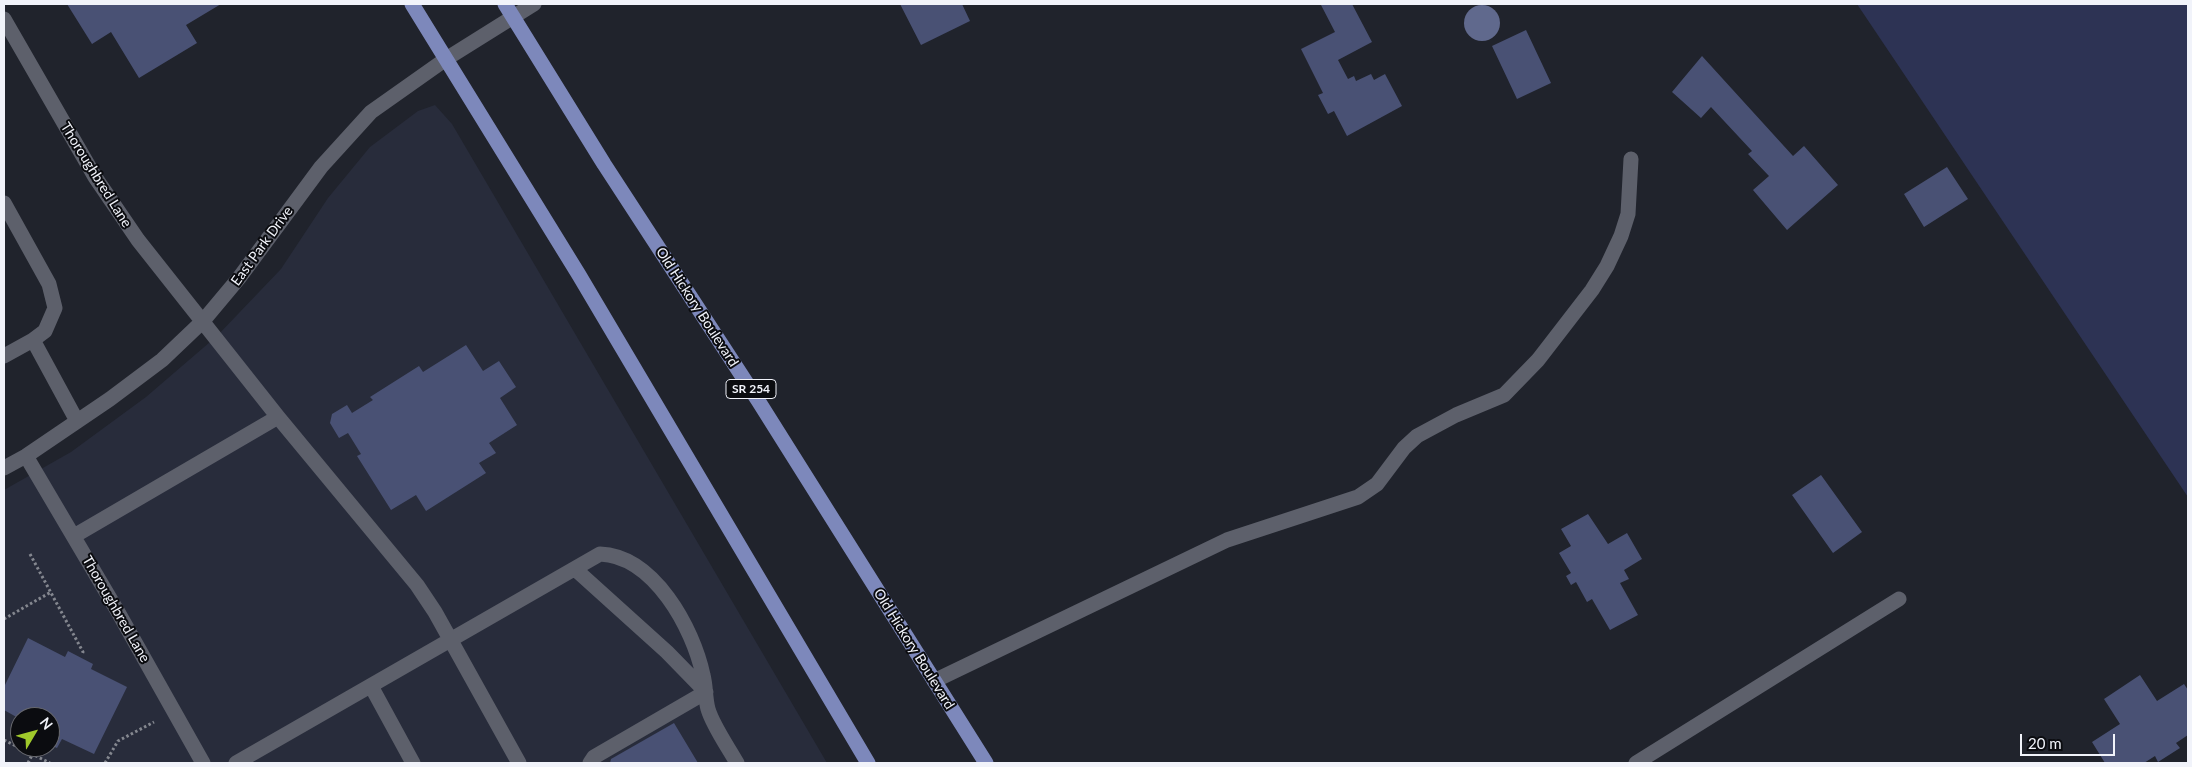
<!DOCTYPE html>
<style>
body{margin:0}
#map{position:relative;width:2192px;height:767px;overflow:hidden;background:#20232c;font-family:Lato,sans-serif}
canvas{display:block}
.frame{position:absolute;inset:0;border:5px solid #f1f3fa;pointer-events:none}
.north{position:absolute;left:10px;top:707px;width:50px;height:50px;box-sizing:border-box;background:#0b0c10;border:1px solid #67686e;border-radius:50%;rotate:53deg;font-size:14px;font-weight:700;line-height:20px;text-align:center;color:#f1f3fa}
.north::after{content:'';display:block;margin:auto;width:18px;height:22px;background:#a0c92b;clip-path:polygon(50% 0,100% 100%,50% 72%,0 100%)}
.scale{position:absolute;left:2020px;top:734px;width:95px;height:22px;box-sizing:border-box;border:2px solid #f1f3fa;border-top:0;padding-left:6px;font-size:15px;line-height:18px;white-space:nowrap;color:#f1f3fa;-webkit-text-stroke:4px #0b0c10;paint-order:stroke}
</style>
<div id="map">
<canvas width="2192" height="767"></canvas>
<div class="frame"></div>
<div class="north">N</div>
<div class="scale">20 m</div>
</div>
<script>
const ctx = document.querySelector('canvas').getContext('2d');
ctx.lineJoin = 'round';
function paint(path, color) {
  ctx.fillStyle = color;
  ctx.fill(path, 'evenodd');
}
function stroke(path, color, width, dash) {
  ctx.strokeStyle = color;
  ctx.lineWidth = width;
  ctx.lineCap = dash ? 'butt' : 'round';
  ctx.setLineDash(dash || []);
  ctx.stroke(path);
}
function write(font, color, halo, rows, align = 'center') {
  ctx.font = font + ' Lato,sans-serif';
  ctx.lineWidth = 4;
  ctx.setLineDash([]);
  ctx.textBaseline = 'middle';
  ctx.strokeStyle = halo;
  ctx.fillStyle = color;
  for (const [text, x, y, turn = 0] of rows) {
    ctx.save();
    ctx.translate(x, y);
    ctx.rotate((+turn || 0) * Math.PI / 180);
    ctx.textAlign = isNaN(turn) ? turn : align;
    if (halo) ctx.strokeText(text, 0, 0);
    ctx.fillText(text, 0, 0);
    ctx.restore();
  }
}
paint(new Path2D(`
 M 435,105 L 452,124 L 827,763 L 4,763 L 4,490 L 71,452 L 146,397 L 217,336 L 281,269 L 328,198 L 370,147 L 418,111 ZM 20,717 L 50,717 L 50,747 L 20,747 Z`), '#282c3b');
paint(new Path2D(`
 M 1857,4 L 2188,4 L 2188,497 Z`), '#2d3354');
paint(new Path2D(`
 M1464 23a18 18 0 1 1 36 0a18 18 0 1 1-36 0Z`), '#60698d');
paint(new Path2D(`
 M 67,4 L 221,4 L 186,25 L 197,43 L 139,78 L 111,32 L 92,44 Z
 M 900,4 L 962,4 L 970,21 L 921,45 Z
 M 1323,4 L 1352,4 L 1372,42 L 1338,60 L 1348,79 L 1354,76 L 1356,81 L 1371,74 L 1374,80 L 1385,74 L 1402,106 L 1347,136 L 1334,111 L 1328,114 L 1318,95 L 1323,93 L 1301,49 L 1335,32 L 1321,5 Z
 M 1526,30 L 1551,83 L 1517,99 L 1492,46 Z
 M 1702,56 L 1793,156 L 1804,146 L 1838,185 L 1787,230 L 1753,190 L 1769,176 L 1748,154 L 1752,151 L 1711,107 L 1701,118 L 1672,92 Z
 M 1947,167 L 1968,199 L 1924,227 L 1904,194 Z
 M 466,345 L 483,371 L 499,361 L 516,387 L 500,398 L 517,425 L 489,443 L 496,453 L 479,463 L 486,473 L 426,511 L 416,495 L 391,510 L 357,456 L 361,454 L 348,433 L 339,438 L 330,423 L 332,414 L 347,405 L 352,413 L 373,400 L 370,397 L 419,366 L 423,372 Z
 M 1821,475 L 1862,532 L 1833,553 L 1792,495 Z
 M 1588,514 L 1608,544 L 1627,533 L 1642,559 L 1624,570 L 1629,579 L 1620,583 L 1638,615 L 1610,630 L 1592,599 L 1587,602 L 1576,582 L 1571,585 L 1566,576 L 1571,573 L 1559,553 L 1571,546 L 1561,529 Z
 M 28,638 L 65,657 L 68,651 L 93,664 L 91,669 L 127,687 L 94,754 L 62,739 L 57,748 L 50,745 L 50,717 L 20,719 L 4,710 L 4,687 Z
 M 2140,675 L 2157,701 L 2184,684 L 2188,690 L 2188,735 L 2176,743 L 2180,748 L 2158,762 L 2155,756 L 2144,763 L 2105,763 L 2092,742 L 2120,724 L 2104,699 Z
 M 674,723 L 698,763 L 610,763 L 611,759 Z`), '#495174');
stroke(new Path2D(`
 M 30,554 L 83,652 L 82,655
 M 4,619 L 51,592
 M 4,740 L 50,763
 M 28,763 L 36,747
 M 105,763 L 118,741 L 154,722`), '#84878f', 3, [2.5, 2.5]);
stroke(new Path2D(`
 M 4,19 L 95,177 L 138,240 L 278,417 L 417,585 L 435,612 L 519,763
 M 4,203 L 49,284 L 55,308 L 45,331 L 33,340 L 4,356
 M 33,340 L 77,421
 M 26,456 L 118,612 L 203,763
 M 4,468 L 26,456 L 110,399 L 162,360 L 203,321 L 239,278 L 321,167 L 371,112 L 446,59 L 534,4
 M 74,536 L 278,417
 M 575,569 L 667,652 L 706,692 L 594,757 L 590,763
 M 934,681 L 1227,540 L 1358,497 L 1377,484 L 1404,448 L 1417,436 L 1456,415 L 1504,395 L 1538,360 L 1592,290 L 1607,266 L 1621,236 L 1628,214 L 1631,159
 M 371,686 L 413,763
 M 236,763 L 600,554 C 654,556 693,628 703,675 C 706,686 705,698 708,709 C 713,726 728,747 737,763
 M 1636,763 L 1899,599`), '#5d606b', 15);
stroke(new Path2D(`
 M 412,4 L 579,275 L 868,763
 M 505,4 L 604,164 L 759,402 L 986,763`), '#7d88bb', 15);
for (const [x, y, w] of [
 [751,389,50]
]) {
  const box = new Path2D();
  box.roundRect(x - w / 2, y - 9.5, w, 19, 4);
  ctx.fillStyle = '#0b0c10';
  ctx.fill(box);
  stroke(box, '#f1f3fa', 1);
}
write('bold 12px', '#f1f3fa', null, [
 ["SR 254",751,389]
]);
write('14px', '#f1f3fa', '#0b0c10', [
 ["Thoroughbred Lane",96,175,58],
 ["East Park Drive",262,246,-54],
 ["Old Hickory Boulevard",697,307,57],
 ["Thoroughbred Lane",116,609,60],
 ["Old Hickory Boulevard",914,649,58]
]);
</script>
